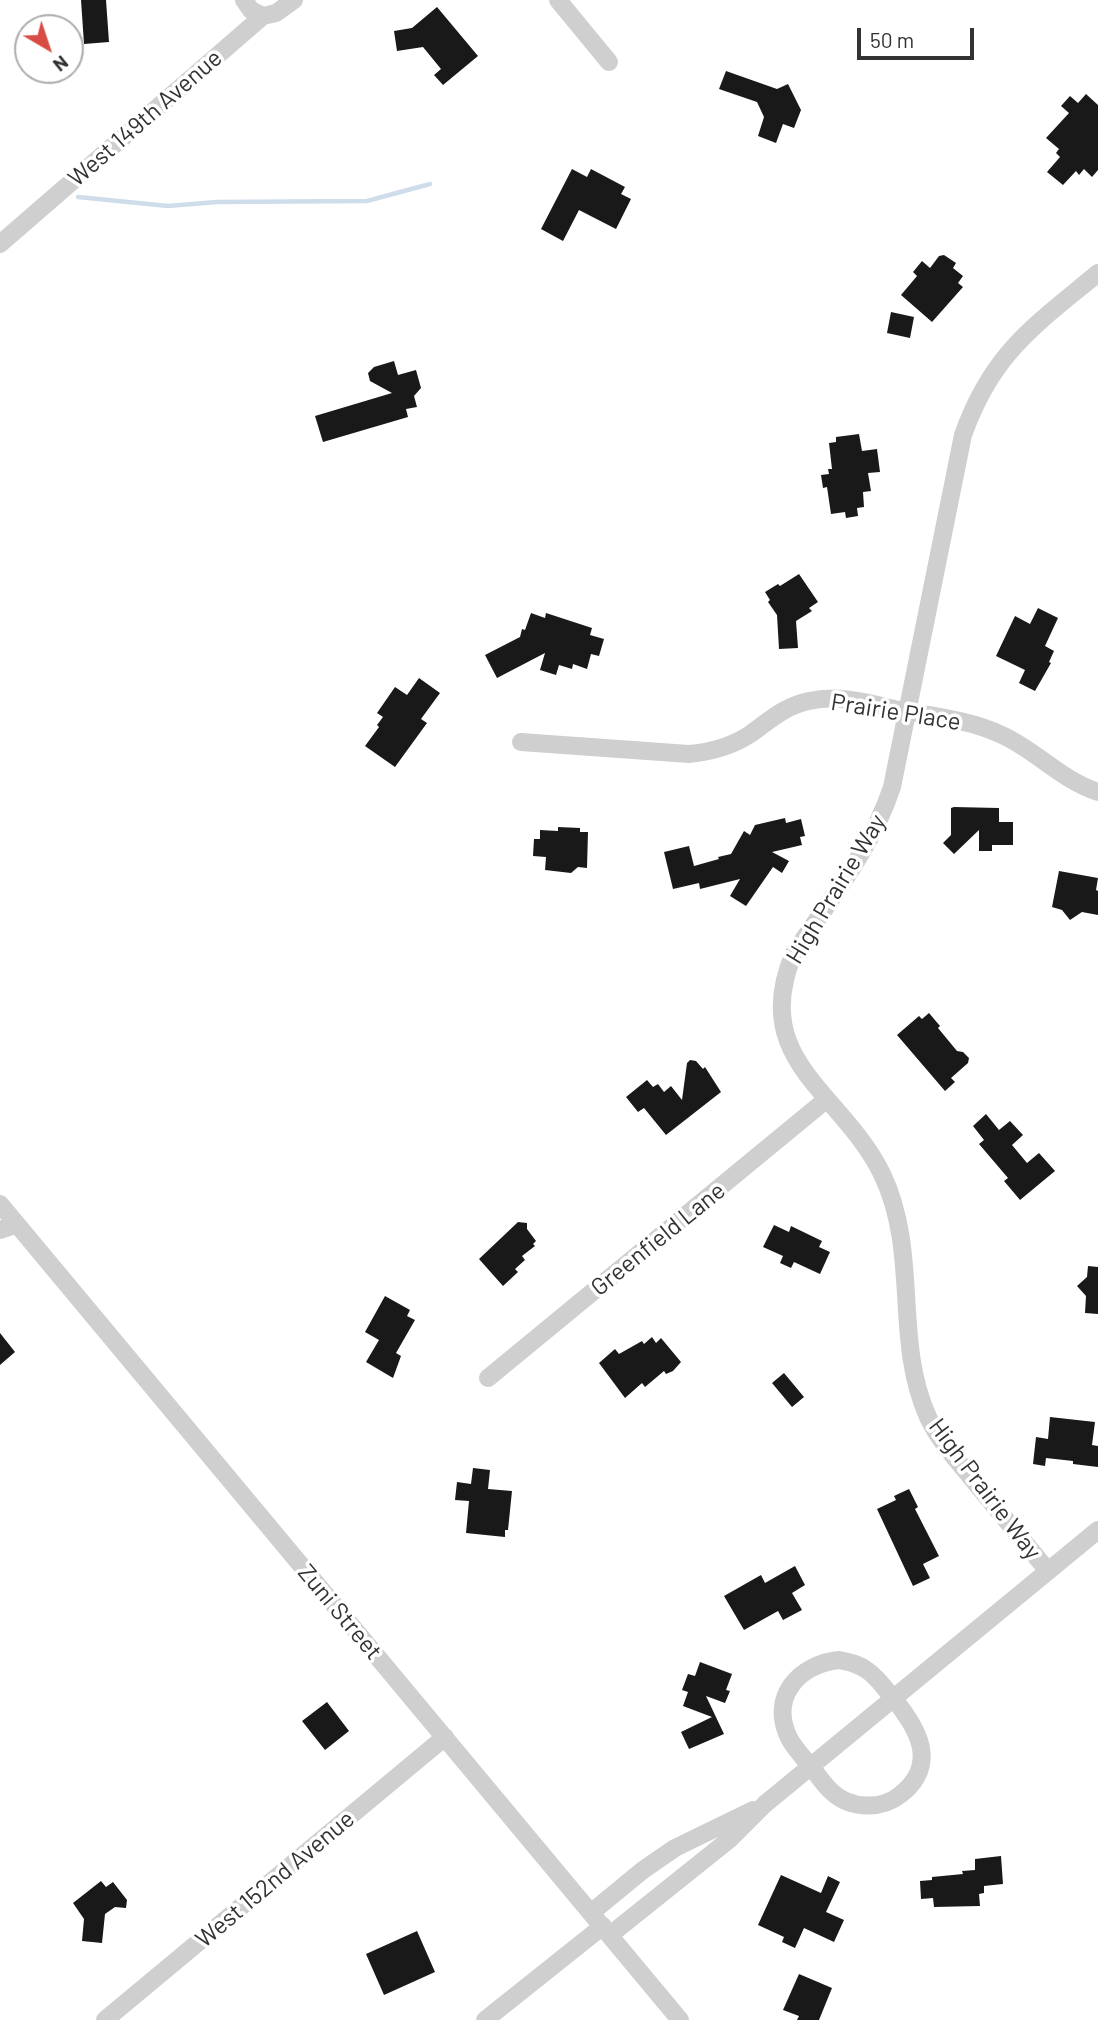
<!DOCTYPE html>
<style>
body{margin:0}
#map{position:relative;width:1098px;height:2020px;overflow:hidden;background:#fff;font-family:Barlow,sans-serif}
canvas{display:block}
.north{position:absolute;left:14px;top:14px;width:70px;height:70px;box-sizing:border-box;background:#fff;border:2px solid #adadad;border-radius:50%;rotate:141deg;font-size:19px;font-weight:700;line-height:28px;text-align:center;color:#323232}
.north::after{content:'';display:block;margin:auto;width:24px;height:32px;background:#d84c44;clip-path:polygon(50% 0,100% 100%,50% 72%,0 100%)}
.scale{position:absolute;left:857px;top:28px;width:117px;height:32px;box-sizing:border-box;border:4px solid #323232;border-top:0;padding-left:9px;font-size:21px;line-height:24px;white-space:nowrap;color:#323232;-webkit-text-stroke:5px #fff;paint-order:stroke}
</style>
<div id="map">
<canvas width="1098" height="2020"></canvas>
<div class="north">N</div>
<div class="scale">50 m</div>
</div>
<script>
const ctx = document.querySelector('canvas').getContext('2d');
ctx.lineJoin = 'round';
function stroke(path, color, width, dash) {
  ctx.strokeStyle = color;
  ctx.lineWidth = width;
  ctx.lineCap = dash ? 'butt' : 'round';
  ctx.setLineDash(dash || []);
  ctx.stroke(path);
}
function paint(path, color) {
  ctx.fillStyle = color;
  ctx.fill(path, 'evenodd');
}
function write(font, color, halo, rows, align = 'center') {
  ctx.font = font + ' Barlow,sans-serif';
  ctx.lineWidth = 7;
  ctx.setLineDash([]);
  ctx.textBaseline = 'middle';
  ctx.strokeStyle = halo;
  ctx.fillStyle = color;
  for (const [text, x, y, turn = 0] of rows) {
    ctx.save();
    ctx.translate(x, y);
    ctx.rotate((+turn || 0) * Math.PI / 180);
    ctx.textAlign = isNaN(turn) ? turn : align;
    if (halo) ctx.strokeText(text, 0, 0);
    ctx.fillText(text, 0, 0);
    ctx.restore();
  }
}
stroke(new Path2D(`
 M 78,197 L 168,206 L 217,202 L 367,201 L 430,184`), '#cfddeb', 4.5);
paint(new Path2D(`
 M 81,0 L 106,0 L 109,42 L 84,44 Z
 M 437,7 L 478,56 L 443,85 L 434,75 L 441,69 L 423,47 L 397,51 L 394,31 L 412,28 Z
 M 726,71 L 777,89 L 788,84 L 801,110 L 794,128 L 783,124 L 776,143 L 758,136 L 764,117 L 757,102 L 719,89 Z
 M 1086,94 L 1098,105 L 1098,170 L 1092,177 L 1084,169 L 1079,175 L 1076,171 L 1063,185 L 1047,172 L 1060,157 L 1056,153 L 1059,149 L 1046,138 L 1069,113 L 1061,106 L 1070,96 L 1078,103 Z
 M 572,169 L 587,177 L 591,169 L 625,187 L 621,194 L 631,199 L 616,229 L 579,210 L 563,241 L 541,229 Z
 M 944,255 L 956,263 L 953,268 L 963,276 L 958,283 L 963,287 L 932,322 L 901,295 L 917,276 L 913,272 L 922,261 L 930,268 L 939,256 Z
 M 891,312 L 914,317 L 910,338 L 887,333 Z
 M 394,361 L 398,375 L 416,370 L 421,388 L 414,396 L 417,407 L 406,409 L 408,417 L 323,442 L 315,416 L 392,393 L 370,381 L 368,373 L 374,367 Z
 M 859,434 L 862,451 L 877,449 L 880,472 L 868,473 L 871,491 L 863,492 L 864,507 L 857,508 L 858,516 L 846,518 L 845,512 L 831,514 L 827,487 L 823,488 L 821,475 L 829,474 L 828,469 L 832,469 L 829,443 L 836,442 L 836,437 Z
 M 799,574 L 818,602 L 809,608 L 812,611 L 796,621 L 798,648 L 779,649 L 777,615 L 768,602 L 770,600 L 765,592 L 778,584 L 780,586 Z
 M 1038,608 L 1058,618 L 1045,646 L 1054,651 L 1049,662 L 1051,663 L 1035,691 L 1019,683 L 1025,670 L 996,656 L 1015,616 L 1030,624 Z
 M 531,613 L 545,618 L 546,613 L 592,628 L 590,635 L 604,639 L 599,656 L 591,654 L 587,669 L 573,664 L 572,669 L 559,665 L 556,675 L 540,670 L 545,653 L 497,678 L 485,655 L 520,637 L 522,629 L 525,630 Z
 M 419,678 L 440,693 L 421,719 L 427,723 L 395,767 L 365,746 L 379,727 L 377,725 L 383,717 L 377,713 L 395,687 L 407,695 Z
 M 954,807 L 999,808 L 999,822 L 1013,822 L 1013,845 L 992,845 L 992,851 L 979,851 L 979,830 L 954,854 L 943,843 L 951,835 L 951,808 Z
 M 785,818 L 786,823 L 801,819 L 805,836 L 800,837 L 802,845 L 772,852 L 789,861 L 782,873 L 773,867 L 746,906 L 730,896 L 740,879 L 700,889 L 699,883 L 673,889 L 664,852 L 689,846 L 694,866 L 719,859 L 718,857 L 731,854 L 744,831 L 750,835 L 755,825 Z
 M 558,827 L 580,828 L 580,832 L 588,832 L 587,868 L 578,867 L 571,873 L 545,870 L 546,857 L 533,856 L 534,839 L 540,839 L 540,830 L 558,831 Z
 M 1059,871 L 1098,878 L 1096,890 L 1098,891 L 1098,915 L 1082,912 L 1070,920 L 1062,910 L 1052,907 Z
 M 929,1013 L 940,1026 L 938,1028 L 957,1051 L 963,1052 L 969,1058 L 968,1063 L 951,1078 L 955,1082 L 945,1091 L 897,1035 L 919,1016 L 922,1019 Z
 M 690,1060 L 696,1061 L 703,1069 L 705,1067 L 721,1092 L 666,1135 L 644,1108 L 638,1112 L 626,1097 L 647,1080 L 653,1087 L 658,1084 L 664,1092 L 671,1086 L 682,1100 L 687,1063 Z
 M 986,1114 L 999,1130 L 1010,1121 L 1023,1135 L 1012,1145 L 1027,1163 L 1039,1153 L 1055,1171 L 1020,1200 L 1004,1181 L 1008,1178 L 979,1144 L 984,1140 L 973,1126 Z
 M 518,1222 L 527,1223 L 527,1229 L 536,1241 L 533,1244 L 535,1246 L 522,1256 L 525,1260 L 515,1269 L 518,1272 L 503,1286 L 479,1259 Z
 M 774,1225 L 789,1232 L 791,1226 L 822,1241 L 819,1247 L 830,1252 L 820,1274 L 794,1262 L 791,1268 L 780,1263 L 783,1256 L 763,1247 Z
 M 1088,1266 L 1098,1267 L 1098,1314 L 1085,1313 L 1086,1296 L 1077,1286 L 1087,1277 Z
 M 385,1296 L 410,1310 L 407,1316 L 415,1320 L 396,1353 L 401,1356 L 393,1378 L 366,1362 L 379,1340 L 365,1332 Z
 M 0,1333 L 15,1352 L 0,1365 Z
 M 652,1337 L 656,1343 L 661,1338 L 681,1362 L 673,1371 L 666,1374 L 664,1371 L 645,1387 L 642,1383 L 625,1398 L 599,1363 L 615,1349 L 619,1354 L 642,1341 L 644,1344 Z
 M 784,1373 L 804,1397 L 792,1407 L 772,1383 Z
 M 1050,1417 L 1095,1422 L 1092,1445 L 1098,1446 L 1098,1467 L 1073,1464 L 1073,1461 L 1046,1458 L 1045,1466 L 1033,1464 L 1036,1437 L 1048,1439 Z
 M 473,1468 L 490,1470 L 488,1489 L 512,1491 L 508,1530 L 505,1530 L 505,1537 L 466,1533 L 469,1501 L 455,1500 L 457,1482 L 471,1484 Z
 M 909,1489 L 918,1507 L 915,1509 L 939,1556 L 923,1564 L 930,1578 L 913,1586 L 877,1509 L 896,1500 L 894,1496 Z
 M 795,1566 L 805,1585 L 792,1593 L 802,1610 L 783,1620 L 778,1611 L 744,1630 L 724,1596 L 761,1575 L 765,1583 Z
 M 700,1662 L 732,1674 L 726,1690 L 730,1691 L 725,1703 L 706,1696 L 724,1734 L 689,1749 L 681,1732 L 712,1717 L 683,1706 L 688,1692 L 682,1690 L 688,1674 L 695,1676 Z
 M 327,1702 L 349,1731 L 325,1750 L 302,1721 Z
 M 1001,1856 L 1003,1884 L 984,1886 L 984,1893 L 979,1894 L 980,1906 L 934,1907 L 933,1898 L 921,1899 L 920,1881 L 932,1880 L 932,1877 L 963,1874 L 962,1871 L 975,1870 L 975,1859 Z
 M 781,1875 L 821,1893 L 828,1876 L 840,1882 L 826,1912 L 844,1920 L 834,1942 L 804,1928 L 795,1948 L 782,1942 L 784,1937 L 758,1925 Z
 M 101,1881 L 106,1887 L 113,1882 L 127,1900 L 126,1908 L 115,1907 L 105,1914 L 102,1943 L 82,1941 L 84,1919 L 73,1903 Z
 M 417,1931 L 435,1972 L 384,1995 L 366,1954 Z
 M 799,1974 L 832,1988 L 819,2020 L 797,2020 L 799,2016 L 783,2010 Z`), '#191919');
stroke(new Path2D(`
 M 244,0 L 251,10 L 263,16
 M 558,0 L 609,62
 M 0,244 L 263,16 L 276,13 L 294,0
 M 521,742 L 689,754 C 711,752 730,747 749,735 C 769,721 784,706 809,701 C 819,699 830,698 841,699 C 860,700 880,706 899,710 C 933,716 971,720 1002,735 C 1037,751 1061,780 1098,792
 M 0,1204 L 680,2020
 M 0,1230 L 9,1227 L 15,1222
 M 488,1378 L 827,1099
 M 1048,1571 C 1023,1541 999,1511 974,1481 C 958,1461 939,1441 928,1417 C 893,1340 920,1253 882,1174 C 842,1092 748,1060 794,953 C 830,900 872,848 892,787 L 963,435 C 992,353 1034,326 1098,273
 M 839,1660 C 849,1662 859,1664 868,1671 C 878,1678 885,1689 893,1698 C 917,1727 940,1764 900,1795 C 881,1810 850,1809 832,1792 C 824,1785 818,1775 811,1767 C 804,1758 794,1748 789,1738 C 769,1697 799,1664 839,1660 Z
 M 592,1912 L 643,1870 L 675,1848 L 753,1810
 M 610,1935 L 730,1839 L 765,1804 L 1098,1530
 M 105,2020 L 445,1737
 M 485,2020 L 603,1926`), '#cfcfcf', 18);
write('24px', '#323232', '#fff', [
 ["West 149th Avenue",145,118,-41],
 ["Prairie Place",896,712,9],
 ["High Prairie Way",836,889,-59],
 ["Greenfield Lane",658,1239,-39],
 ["High Prairie Way",985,1489,53],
 ["Zuni Street",340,1612,50],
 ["West 152nd Avenue",275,1879,-40]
]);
</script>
